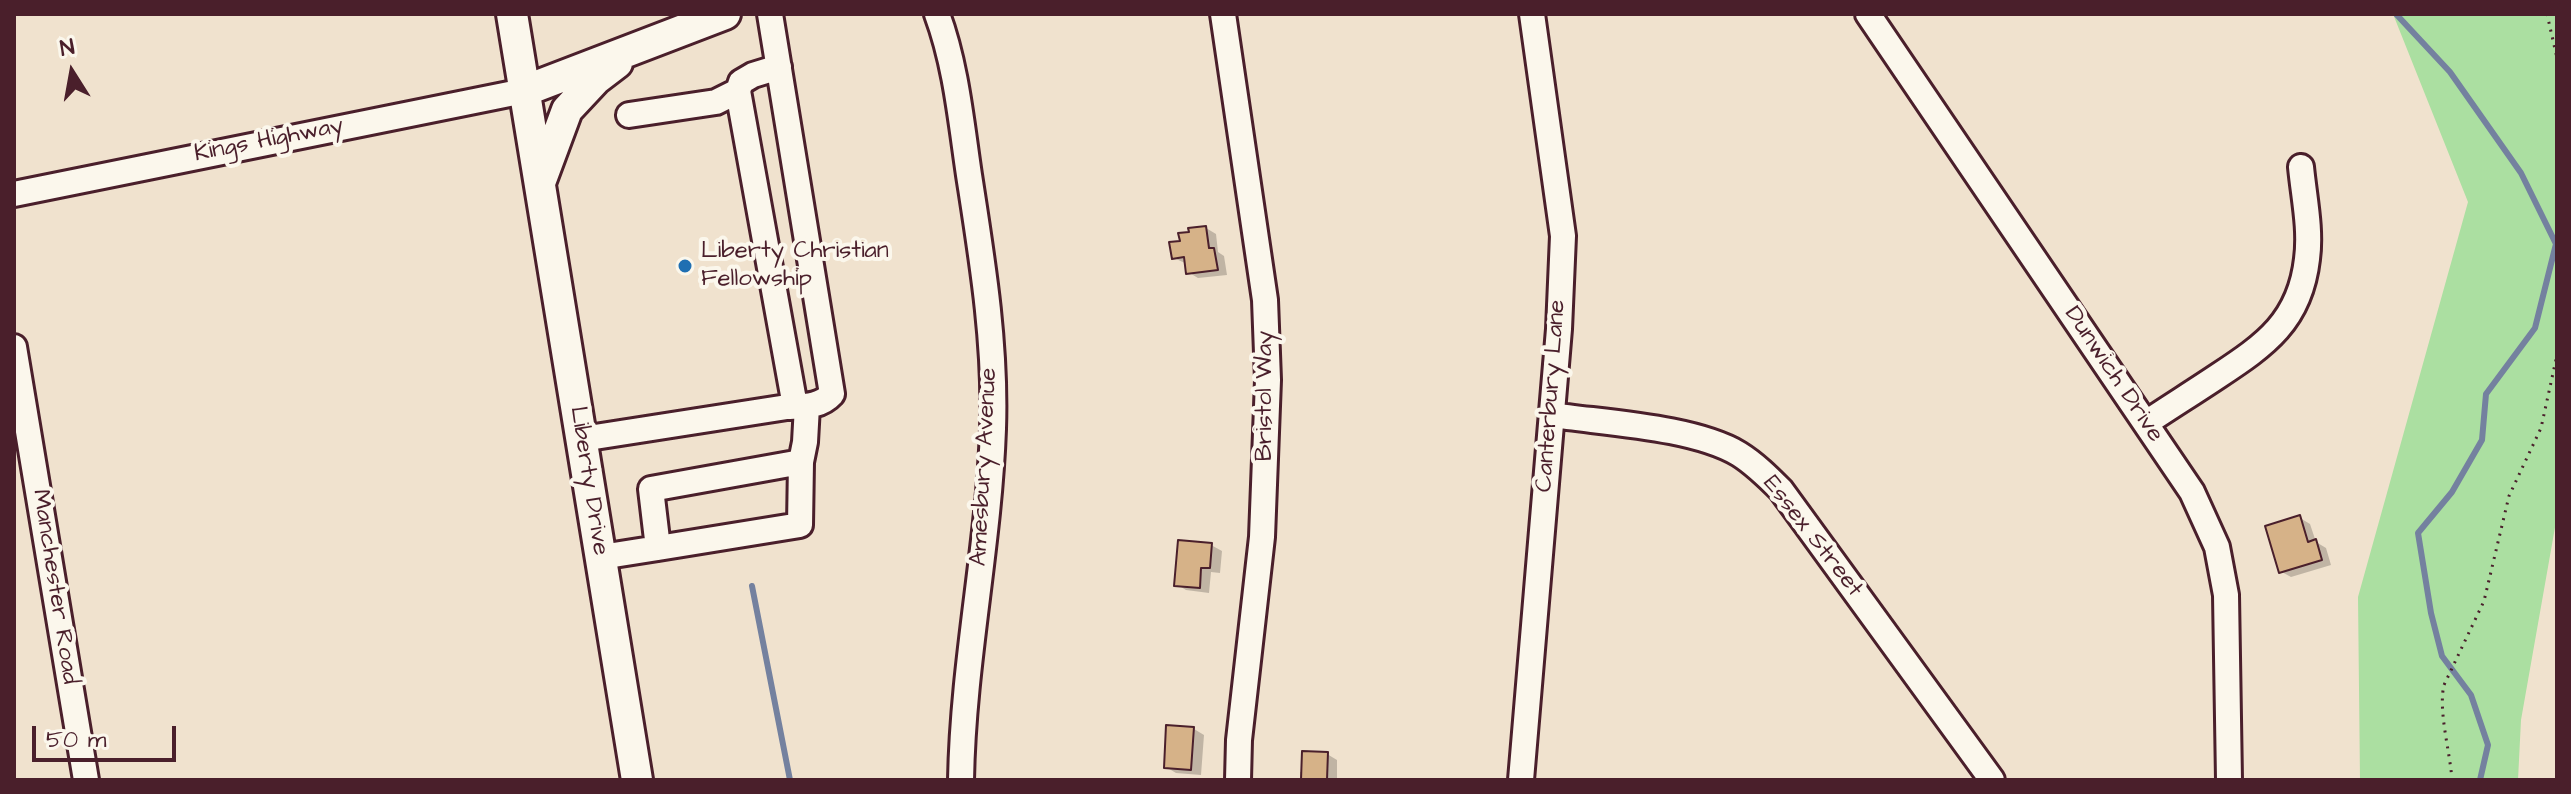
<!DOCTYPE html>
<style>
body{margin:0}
#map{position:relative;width:2571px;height:794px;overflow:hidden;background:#f0e2ce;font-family:"Architects Daughter",sans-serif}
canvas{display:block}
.frame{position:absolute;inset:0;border:16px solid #4a1f2b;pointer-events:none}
.north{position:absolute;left:32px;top:32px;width:80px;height:80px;-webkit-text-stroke:6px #fbf7ec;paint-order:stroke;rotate:349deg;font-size:22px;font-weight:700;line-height:32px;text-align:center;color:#4a1f2b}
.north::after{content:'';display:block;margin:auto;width:28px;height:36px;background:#4a1f2b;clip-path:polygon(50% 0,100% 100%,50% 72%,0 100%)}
.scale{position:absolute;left:32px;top:726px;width:144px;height:36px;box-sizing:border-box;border:4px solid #4a1f2b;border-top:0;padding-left:10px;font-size:24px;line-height:28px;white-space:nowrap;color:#4a1f2b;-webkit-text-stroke:6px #fbf7ec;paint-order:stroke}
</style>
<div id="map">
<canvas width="2571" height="794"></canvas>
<div class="frame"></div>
<div class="north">N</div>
<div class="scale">50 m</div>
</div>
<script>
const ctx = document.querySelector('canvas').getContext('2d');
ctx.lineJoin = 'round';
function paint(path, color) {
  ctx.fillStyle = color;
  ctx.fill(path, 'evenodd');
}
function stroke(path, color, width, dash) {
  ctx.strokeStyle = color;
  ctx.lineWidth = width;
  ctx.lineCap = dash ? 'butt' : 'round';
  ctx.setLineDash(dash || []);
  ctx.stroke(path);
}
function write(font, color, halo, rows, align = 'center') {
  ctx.font = font + ' "Architects Daughter",sans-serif';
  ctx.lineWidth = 8;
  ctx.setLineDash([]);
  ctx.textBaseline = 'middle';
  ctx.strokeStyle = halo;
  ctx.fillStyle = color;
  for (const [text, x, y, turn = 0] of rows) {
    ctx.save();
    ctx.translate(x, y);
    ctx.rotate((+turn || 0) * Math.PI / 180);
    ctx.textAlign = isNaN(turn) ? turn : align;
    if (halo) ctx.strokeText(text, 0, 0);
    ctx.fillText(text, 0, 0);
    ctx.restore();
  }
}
paint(new Path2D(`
 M 2393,14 L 2557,14 L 2557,516 L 2521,720 L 2518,780 L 2360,780 L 2358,597 L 2468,202 Z`), '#abdfa1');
paint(new Path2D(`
 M 1206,228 L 1216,234 L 1218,252 L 1224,256 L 1227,275 L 1198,278 L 1188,272 L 1187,264 L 1174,258 L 1182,242 Z
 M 2300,518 L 2310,524 L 2316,542 L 2326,548 L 2331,565 L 2291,577 L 2280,571 Z
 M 1211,545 L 1222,551 L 1220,573 L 1211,572 L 1209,593 L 1186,590 L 1176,584 Z
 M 1194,729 L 1204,735 L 1201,775 L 1176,773 L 1166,767 Z
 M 1327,754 L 1337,760 L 1337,780 L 1300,780 L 1300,772 L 1304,772 Z`), '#0003');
stroke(new Path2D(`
 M 2396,14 L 2450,72 L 2521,173 L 2556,244 L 2535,328 L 2486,394 L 2482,440 L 2452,492 L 2418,533 L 2431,613 L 2442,656 L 2471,695 L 2488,745 L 2480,780
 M 752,586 L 790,780`), '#74819f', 6);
const building = new Path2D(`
 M 1206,226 L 1209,248 L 1214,248 L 1218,270 L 1186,274 L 1184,257 L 1172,259 L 1169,242 L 1180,241 L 1178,233 L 1189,232 L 1188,228 Z
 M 2300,515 L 2308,542 L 2316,539 L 2322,560 L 2279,573 L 2265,526 Z
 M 1178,540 L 1212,543 L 1210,568 L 1201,568 L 1200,588 L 1174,586 Z
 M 1166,725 L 1194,727 L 1191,770 L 1164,768 Z
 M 1302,751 L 1328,752 L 1327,780 L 1301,780 Z`);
paint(building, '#d6b288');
stroke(building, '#4a1f2b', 2);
const minor = new Path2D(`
 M 937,14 C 956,65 961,121 969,175 C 982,259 996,343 993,429 C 989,546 963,662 961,780
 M 1223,14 L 1265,300 L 1268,380 L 1262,537 L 1239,740 L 1238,780
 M 1868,14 L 2192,492 L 2217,547 L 2226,595 L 2229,780
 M 779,67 L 753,75 L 741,82 L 738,91 L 795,406
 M 629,115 L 716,102 L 738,91
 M 14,194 L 524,91
 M 14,347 L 86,780
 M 1552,415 C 1606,423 1694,427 1739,454 C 1755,464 1768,477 1781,490 L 1992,780
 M 2146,423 C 2170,407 2194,392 2218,376 C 2265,345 2300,321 2307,259 C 2311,229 2304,198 2301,167
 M 582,439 L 787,407 C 804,406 820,407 832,394 L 770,14
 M 801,462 L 800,525 L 658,548 L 651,489 L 801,462 L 805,442 L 807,406
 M 601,557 L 658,548
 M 1521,780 L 1559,329 L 1563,236 L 1532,14`);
const major = new Path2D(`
 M 512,14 L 637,780
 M 524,91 L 725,14
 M 541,180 L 567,110 L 596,79 L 617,63`);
stroke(minor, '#4a1f2b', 30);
stroke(major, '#4a1f2b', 36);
stroke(new Path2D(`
 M 2547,14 L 2557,58
 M 2452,780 C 2450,751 2438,711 2444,685 L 2484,601 L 2509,496 L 2541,428 L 2557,355`), '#4a1f2b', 3, [2, 6]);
stroke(minor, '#fbf7ec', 24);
stroke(major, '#fbf7ec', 30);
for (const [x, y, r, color] of [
 [685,266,8,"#1f6fb2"]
]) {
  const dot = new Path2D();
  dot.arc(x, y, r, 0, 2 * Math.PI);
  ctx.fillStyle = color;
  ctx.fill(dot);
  stroke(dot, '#fbf7ec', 3);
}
write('24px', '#4a1f2b', '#fbf7ec', [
 ["Kings Highway",269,141,-11],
 ["Dunwich Drive",2113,375,56],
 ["Bristol Way",1266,396,-90],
 ["Canterbury Lane",1552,396,-86],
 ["Amesbury Avenue",985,467,-87],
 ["Liberty Drive",588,481,81],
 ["Essex Street",1812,537,52],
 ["Manchester Road",54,587,81]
]);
write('24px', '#4a1f2b', '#fbf7ec', [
 ["Liberty Christian",701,252],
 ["Fellowship",701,280]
], 'left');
</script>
